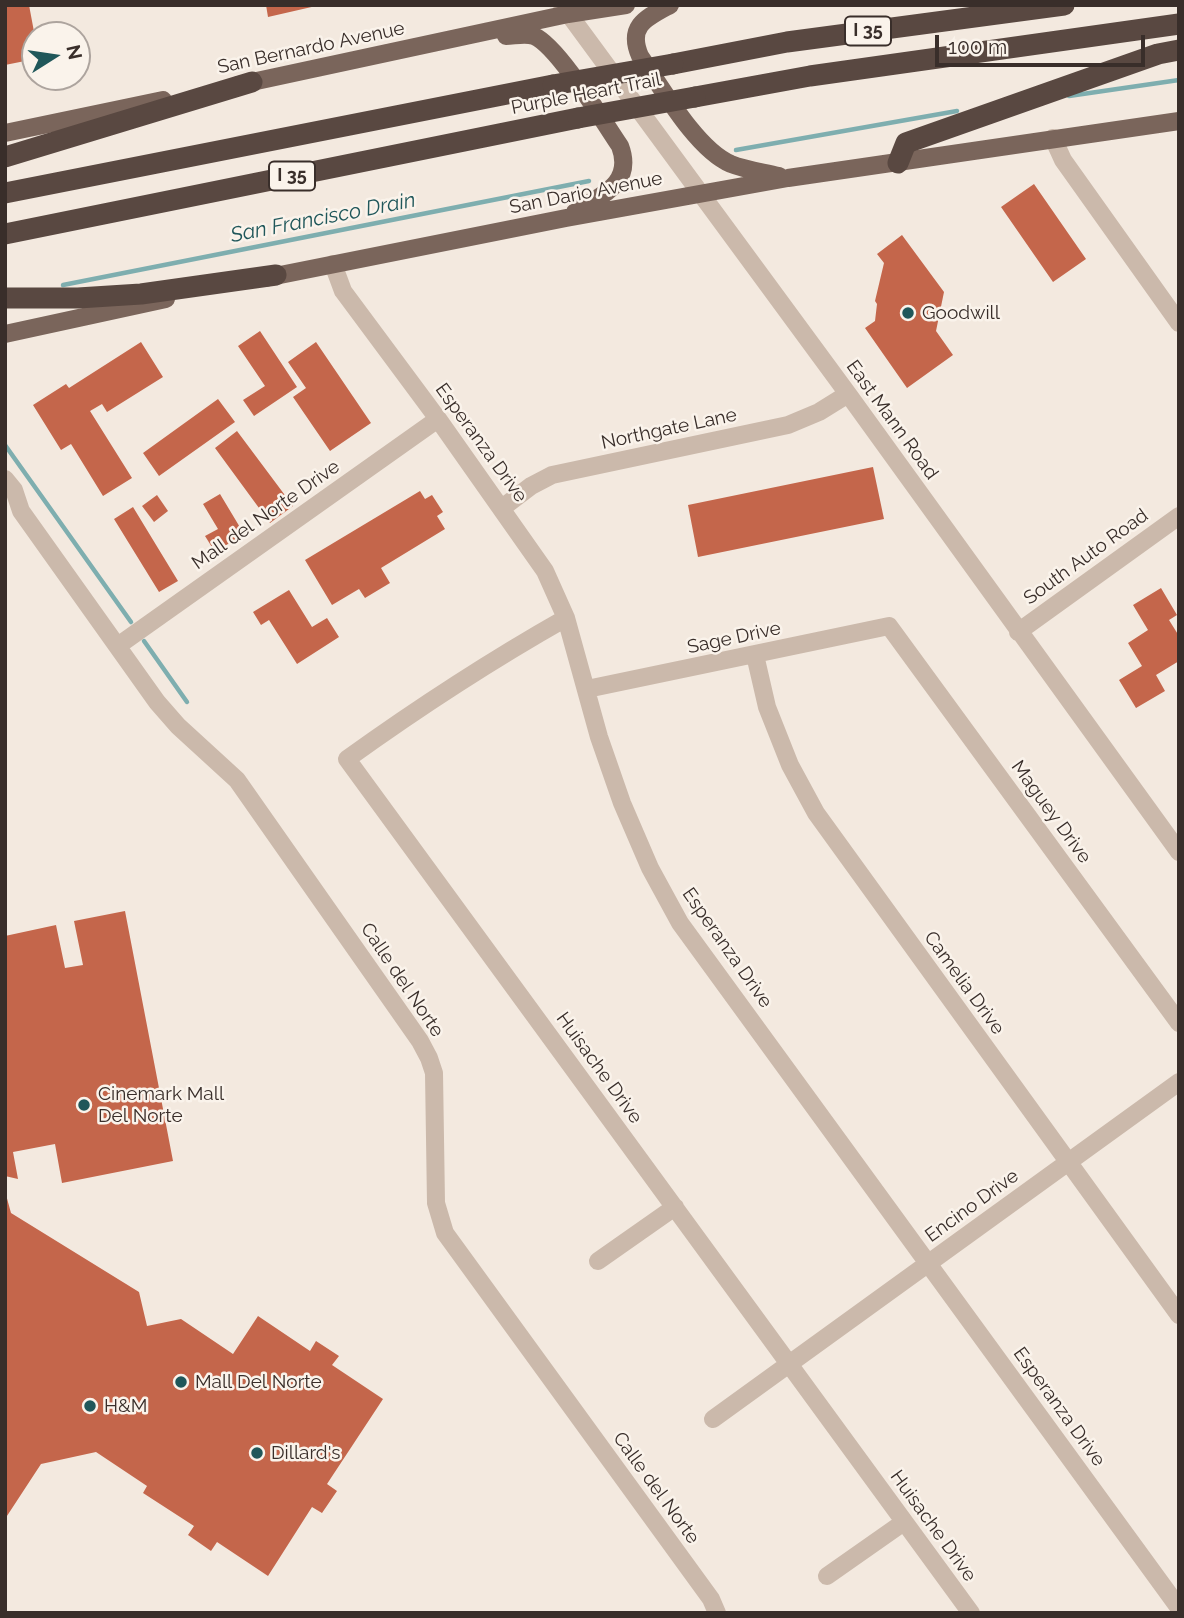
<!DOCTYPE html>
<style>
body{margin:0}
#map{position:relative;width:1184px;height:1618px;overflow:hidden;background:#f3e9df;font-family:Raleway,sans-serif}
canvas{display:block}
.frame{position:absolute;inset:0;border:7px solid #392e2a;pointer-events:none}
.north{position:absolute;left:21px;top:21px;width:70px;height:70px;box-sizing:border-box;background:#faf3eb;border:2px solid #ada49e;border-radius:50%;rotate:78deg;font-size:19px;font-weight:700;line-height:28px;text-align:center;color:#392e2a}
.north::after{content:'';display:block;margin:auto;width:24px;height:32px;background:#20575a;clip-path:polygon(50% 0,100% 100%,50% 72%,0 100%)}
.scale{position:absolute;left:935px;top:35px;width:210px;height:32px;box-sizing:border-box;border:4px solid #392e2a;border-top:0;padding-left:9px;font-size:21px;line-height:24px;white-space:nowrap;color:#392e2a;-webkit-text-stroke:5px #faf3eb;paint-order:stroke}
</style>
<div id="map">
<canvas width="1184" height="1618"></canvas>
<div class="frame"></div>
<div class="north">N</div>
<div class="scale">100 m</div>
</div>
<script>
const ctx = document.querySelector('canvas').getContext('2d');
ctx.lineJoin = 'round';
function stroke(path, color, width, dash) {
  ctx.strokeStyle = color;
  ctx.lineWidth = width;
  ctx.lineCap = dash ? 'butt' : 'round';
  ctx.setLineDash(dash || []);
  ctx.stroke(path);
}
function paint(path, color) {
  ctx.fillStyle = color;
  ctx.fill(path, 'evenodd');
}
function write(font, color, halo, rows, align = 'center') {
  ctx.font = font + ' Raleway,sans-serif';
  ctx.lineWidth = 5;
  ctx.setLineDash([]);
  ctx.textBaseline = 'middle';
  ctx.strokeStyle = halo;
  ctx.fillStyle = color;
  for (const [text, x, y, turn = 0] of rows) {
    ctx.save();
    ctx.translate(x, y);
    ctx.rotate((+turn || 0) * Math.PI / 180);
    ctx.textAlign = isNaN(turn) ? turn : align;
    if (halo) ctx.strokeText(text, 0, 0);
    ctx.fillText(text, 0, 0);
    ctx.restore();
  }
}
stroke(new Path2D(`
 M 1069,96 L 1179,80
 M 736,150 L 957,111
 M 63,285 L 589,181
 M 5,445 L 131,622
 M 144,641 L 187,702`), '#7eaeaf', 4.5);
paint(new Path2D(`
 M 5,5 L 29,5 L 35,37 L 35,59 L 5,65 Z
 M 266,5 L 316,5 L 316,6 L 268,17 Z
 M 1034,184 L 1086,259 L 1053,282 L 1001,207 Z
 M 902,235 L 944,292 L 936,331 L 953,355 L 907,388 L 865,328 L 875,321 L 877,304 L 875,301 L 884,263 L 877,254 Z
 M 260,331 L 297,387 L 254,416 L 243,400 L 265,386 L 238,346 Z
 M 141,342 L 163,377 L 107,412 L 102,404 L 90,411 L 132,478 L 103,496 L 71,444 L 61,450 L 33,405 L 66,384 L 69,388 Z
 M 316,342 L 371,423 L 330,451 L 293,397 L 306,388 L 288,362 Z
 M 218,399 L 235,422 L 159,476 L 143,453 Z
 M 237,431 L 293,506 L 270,523 L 215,448 Z
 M 873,467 L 884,519 L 698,557 L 688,505 Z
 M 420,491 L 425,499 L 432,495 L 443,512 L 437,516 L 445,529 L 381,568 L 390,583 L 365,598 L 359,589 L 332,605 L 305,560 Z
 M 220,494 L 244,534 L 215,552 L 205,536 L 218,529 L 203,504 Z
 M 157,495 L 168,511 L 154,522 L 142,506 Z
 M 133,507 L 178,581 L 159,592 L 114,519 Z
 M 1161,588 L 1177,615 L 1169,620 L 1179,636 L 1179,661 L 1156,675 L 1165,691 L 1136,708 L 1119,680 L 1142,666 L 1128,643 L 1148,630 L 1133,605 Z
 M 289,590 L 312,627 L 327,618 L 339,637 L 297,664 L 269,620 L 261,625 L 253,612 Z
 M 125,911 L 173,1161 L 62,1183 L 55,1144 L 13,1152 L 18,1179 L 5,1176 L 5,936 L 56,925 L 65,968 L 83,965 L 74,921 Z
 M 5,1191 L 11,1213 L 139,1292 L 147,1326 L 181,1319 L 233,1354 L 258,1316 L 310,1351 L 316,1341 L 339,1356 L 332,1365 L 383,1399 L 327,1484 L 337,1491 L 322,1513 L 312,1507 L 268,1576 L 217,1542 L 211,1551 L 188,1535 L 194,1526 L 143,1493 L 147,1486 L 96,1452 L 41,1464 L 5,1519 Z`), '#c4664b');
stroke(new Path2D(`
 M 562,5 L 848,394 L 1179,852
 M 1053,138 L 1063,160 L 1179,323
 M 333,264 L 343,291 L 438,419 L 545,571 L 566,618 L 599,737 L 622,803 L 650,868 L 680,923 L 1179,1608
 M 5,479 L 14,490 L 21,511 L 157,702 L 178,726 L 237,780 L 420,1041 L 429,1058 L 434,1073 L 436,1203 L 445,1233 L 711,1599 L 717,1613
 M 502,508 L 531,486 L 552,475 L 788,425 L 819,412 L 848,394
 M 566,618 C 490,661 418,708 347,759 L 971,1613
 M 1018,632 L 1179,516
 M 119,645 L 438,419
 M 755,655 L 767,707 L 790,765 L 816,813 L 1179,1315
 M 587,689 L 889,626 L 1179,1023
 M 598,1261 L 675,1207
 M 713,1419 L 1179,1082
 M 827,1576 L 904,1522`), '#cbb9ab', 18);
stroke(new Path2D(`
 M 670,5 C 646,18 627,26 640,56 C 662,88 696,149 731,164 C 746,170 763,172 779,176
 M 506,36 C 514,36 525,33 534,36 C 558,46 603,121 620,146 C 634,183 602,195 575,212
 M 238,85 L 568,14 L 626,5
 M 5,133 L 163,100
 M 265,278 L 566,218 L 788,178 L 1179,121
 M 5,334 L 166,299`), '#7a655b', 18);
stroke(new Path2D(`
 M 673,64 L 787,42 L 1064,5
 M 695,97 L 810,76 L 1179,24
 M 5,157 L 252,82
 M 898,163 L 906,143 L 1158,54 L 1179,50
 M 5,193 L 553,85
 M 5,234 L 578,118
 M 5,298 L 78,298 L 141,294 L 276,275`), '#594841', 21);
stroke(new Path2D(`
 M 553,85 L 673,64
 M 578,118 L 695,97`), '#594841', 21);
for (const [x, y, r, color] of [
 [908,313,7,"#20575a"],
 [84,1105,7,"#20575a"],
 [181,1382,7,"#20575a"],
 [90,1406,7,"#20575a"],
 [257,1453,7,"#20575a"]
]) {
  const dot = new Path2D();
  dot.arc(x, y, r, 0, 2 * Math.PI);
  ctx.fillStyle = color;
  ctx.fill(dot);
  stroke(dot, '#faf3eb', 2.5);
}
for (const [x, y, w] of [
 [868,31,46],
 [292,176,46]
]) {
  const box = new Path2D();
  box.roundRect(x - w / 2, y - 14.5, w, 29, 5);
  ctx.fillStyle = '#faf3eb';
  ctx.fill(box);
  stroke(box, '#392e2a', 2);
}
write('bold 18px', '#392e2a', null, [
 ["I 35",868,31],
 ["I 35",292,176]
]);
write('19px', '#392e2a', '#faf3eb', [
 ["San Bernardo Avenue",311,48,-12],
 ["Purple Heart Trail",586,94,-11],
 ["San Dario Avenue",586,193,-11],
 ["East Mann Road",892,420,54],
 ["Northgate Lane",669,429,-12],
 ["Esperanza Drive",481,443,54],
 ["Mall del Norte Drive",266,515,-35],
 ["South Auto Road",1086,557,-36],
 ["Sage Drive",734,638,-12],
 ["Maguey Drive",1051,812,54],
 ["Esperanza Drive",727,948,55],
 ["Calle del Norte",402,980,56],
 ["Camelia Drive",964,983,54],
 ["Huisache Drive",599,1068,54],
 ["Encino Drive",972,1206,-36],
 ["Esperanza Drive",1059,1407,54],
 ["Calle del Norte",656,1488,54],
 ["Huisache Drive",933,1526,54]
]);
write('19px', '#392e2a', '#faf3eb', [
 ["Goodwill",922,313],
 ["Cinemark Mall",98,1094],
 ["Del Norte",98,1116],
 ["Mall Del Norte",195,1382],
 ["H&M",104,1406],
 ["Dillard's",271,1453]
], 'left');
write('italic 21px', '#20575a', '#faf3eb', [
 ["San Francisco Drain",323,218,-11]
]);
</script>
